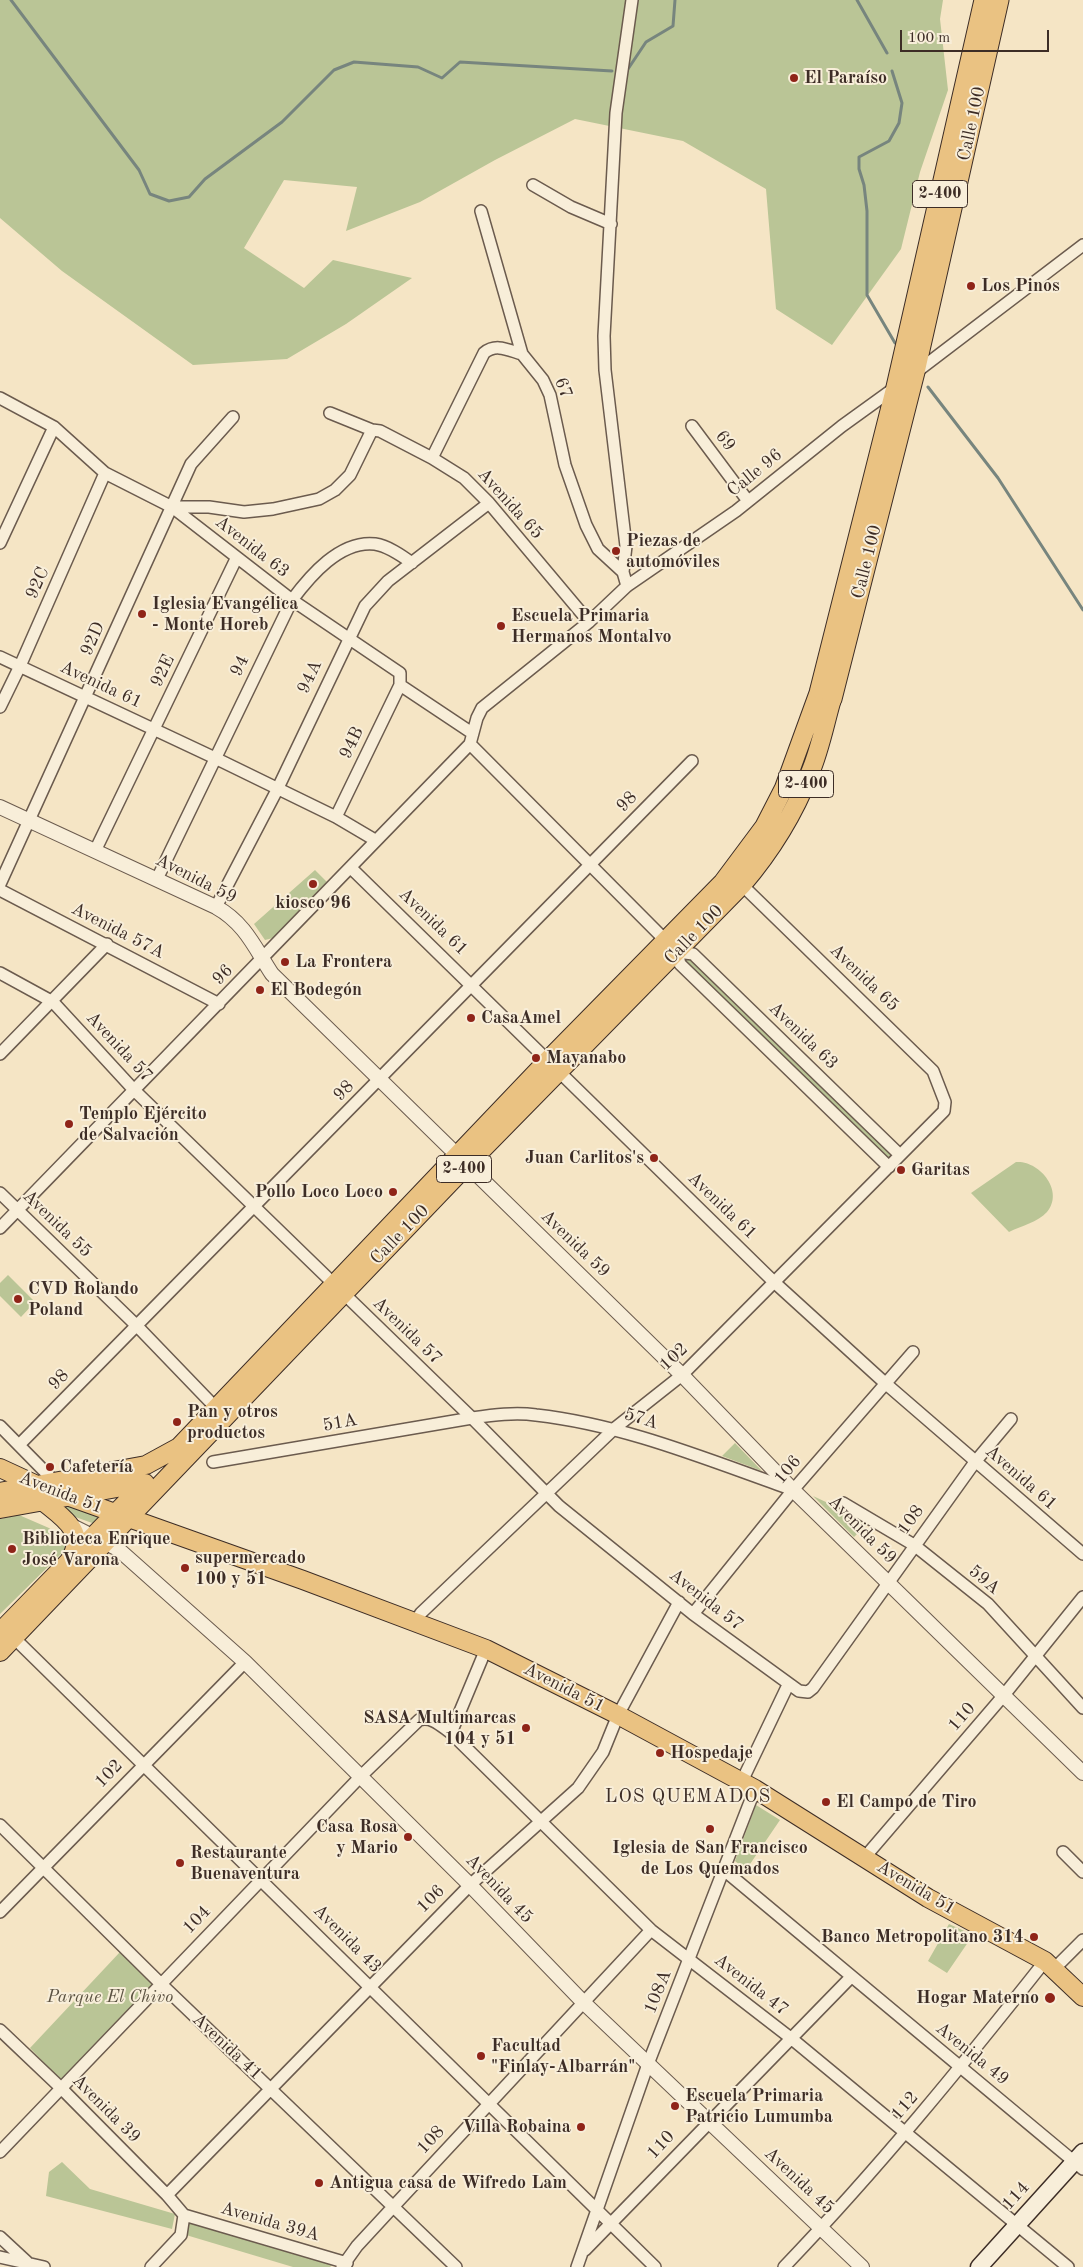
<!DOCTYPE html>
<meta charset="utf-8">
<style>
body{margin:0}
#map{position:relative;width:1083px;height:2267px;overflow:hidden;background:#f5e5c5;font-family:"Old Standard TT",serif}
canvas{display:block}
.scale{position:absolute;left:900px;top:30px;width:149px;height:22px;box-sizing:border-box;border:2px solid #3d2d26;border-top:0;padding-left:6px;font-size:15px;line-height:18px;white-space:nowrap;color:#3d2d26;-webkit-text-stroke:4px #f8eed9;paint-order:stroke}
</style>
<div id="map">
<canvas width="1083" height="2267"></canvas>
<div class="scale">100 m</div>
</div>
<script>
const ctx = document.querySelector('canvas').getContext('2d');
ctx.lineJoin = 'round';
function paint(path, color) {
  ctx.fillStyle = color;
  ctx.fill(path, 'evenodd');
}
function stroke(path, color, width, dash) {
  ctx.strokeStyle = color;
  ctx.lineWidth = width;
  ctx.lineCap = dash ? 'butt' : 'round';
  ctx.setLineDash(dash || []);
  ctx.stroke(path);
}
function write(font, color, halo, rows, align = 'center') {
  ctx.font = font + ' "Old Standard TT",serif';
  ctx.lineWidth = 4;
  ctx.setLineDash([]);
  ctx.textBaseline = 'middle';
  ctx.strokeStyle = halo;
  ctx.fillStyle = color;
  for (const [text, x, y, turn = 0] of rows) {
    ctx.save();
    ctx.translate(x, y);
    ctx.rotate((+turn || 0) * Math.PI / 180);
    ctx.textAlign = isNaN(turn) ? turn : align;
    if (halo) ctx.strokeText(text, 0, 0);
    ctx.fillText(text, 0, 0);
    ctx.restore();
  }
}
paint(new Path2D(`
 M 0,0 L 943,0 L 940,19 L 948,90 L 920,172 L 901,249 L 832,345 L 776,309 L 766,189 L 683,141 L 575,119 L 495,160 L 420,202 L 346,231 L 357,187 L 284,180 L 244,248 L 304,288 L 333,260 L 412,278 L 346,324 L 287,359 L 193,365 L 62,271 L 0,218 Z
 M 315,870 L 328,883 L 273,938 L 265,940 L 254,924 Z
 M 682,955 L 691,956 L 896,1155 L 889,1162 L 683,963 Z
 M 1016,1162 C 1039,1160 1065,1191 1047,1212 C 1038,1222 1021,1226 1009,1232 L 971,1193 Z
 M 8,1275 L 35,1302 L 21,1317 L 0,1296 L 0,1283 Z
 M 735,1443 L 762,1471 L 722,1456 Z
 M 813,1496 L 869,1522 L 854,1537 Z
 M 61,1503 L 90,1510 L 99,1517 L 95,1524 L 67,1514 Z
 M 19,1515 L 49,1528 L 69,1543 L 68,1547 L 0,1614 L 0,1519 Z
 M 756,1805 L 780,1820 L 746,1870 L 735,1861 Z
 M 949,1924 L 973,1935 L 947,1973 L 928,1961 Z
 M 120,1952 L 154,1984 L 61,2081 L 30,2048 Z
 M 62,2162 L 90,2189 L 175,2214 L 172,2229 L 46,2196 L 49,2172 Z
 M 188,2219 L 333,2264 L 330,2267 L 293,2267 L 186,2235 Z`), '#bac596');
stroke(new Path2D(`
 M 11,0 L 139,170 L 150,194 L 169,201 L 189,197 L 205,179 L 282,122 L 334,70 L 354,62 L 418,67 L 442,78 L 460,62 L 612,71
 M 857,0 L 887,53
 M 628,69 L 646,42 L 673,26 L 675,0
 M 892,71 L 902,103 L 899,123 L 889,141 L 859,157 L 859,169 L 864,185 L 867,211 L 867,295 L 895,343
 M 928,387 L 998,478 L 1083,610`), '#77857e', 3);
const minor = new Path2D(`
 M 533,185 L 571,207 L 611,224
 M 481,211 L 522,354 L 543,380 L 550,395 L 565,465 L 586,525 L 598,549 L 623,572
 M 915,373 L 1083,245
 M 0,398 L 54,427 L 105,473 L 172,507 L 292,600 L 400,673 L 400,685 L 336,817
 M 330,413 L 372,430 L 380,431 L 432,458 L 464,478 L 489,503 L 589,622
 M 692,426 L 748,501
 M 432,458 L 484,353 C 496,343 508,350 522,354
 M 172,507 L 209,507 L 244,512 L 273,509 L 319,499 L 335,490 L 350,475 L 372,430
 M 0,543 L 54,427
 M 627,586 L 623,572 L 626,546 L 605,370 L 604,336 L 616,113 L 632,0
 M 0,657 L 215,758 L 336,817 L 375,840
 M 400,685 L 472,733
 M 0,707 L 20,666 L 105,473
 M 470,744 L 477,718 L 482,708 L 589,622 L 627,586 L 736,511 L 842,426 L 896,387
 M 470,744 L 670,945
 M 95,851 L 236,559
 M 351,868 L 774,1282 L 885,1383 L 1083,1554
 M 157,879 L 292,600 C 310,576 340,540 375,544 C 388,546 401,555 412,563
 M 0,884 L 191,464 L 233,417
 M 0,890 L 219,1004
 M 216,907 L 277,790 L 365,606 L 388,581 L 489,503
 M 0,973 L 53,1002 L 134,1090 L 472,1418 L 559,1506 L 693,1614 L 799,1691 L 808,1692 L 813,1688 L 975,1462 L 1011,1419
 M 0,1054 L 107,944
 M 889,1167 L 680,964 L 677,952 L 693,954 L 900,1155
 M 0,1193 L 137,1326 L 216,1408
 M 0,1228 L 470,744
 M 0,1426 L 58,1485
 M 19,1445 L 692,761
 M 213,1462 L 472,1418 C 493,1415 515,1412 536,1415 C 625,1425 708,1460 791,1489
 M 843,1503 L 914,1545 L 988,1604 L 1083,1708
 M 693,1614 L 793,1490 L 913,1352
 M 415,1622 L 421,1613 L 615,1428 L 682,1375 L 944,1111 L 945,1102 L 933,1071 L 742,885
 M 9,1633 L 655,2267
 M 451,1733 L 486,1649
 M 742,1781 L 788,1685
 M 0,1825 L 161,1984 L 456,2267
 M 1063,1852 L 1083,1872
 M 865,1857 L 1004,1695 L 1083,1597
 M 724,1870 L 1083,2169
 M 0,1912 L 245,1662
 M 1054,1969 L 1083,1940
 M 0,2030 L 61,2088 L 167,2195 L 184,2215
 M 0,2152 L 361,1776 L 419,1720 C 432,1716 441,1726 451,1733 L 651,1930 L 792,2039 L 1068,2267
 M 167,2195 L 470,1885 L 578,1788 L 603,1752 L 618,1715 L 679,1602
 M 184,2215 L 347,2263
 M 0,2237 L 27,2262
 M 585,2250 L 851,1977
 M 0,2257 L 44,2267
 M 151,2267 L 181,2235 L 184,2215
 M 342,2267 L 357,2246 L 393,2207 L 651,1930
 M 577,2267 L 648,2064 L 755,1789
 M 784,2267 C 877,2170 962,2066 1045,1961`);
const tertiary = new Path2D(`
 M 0,807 L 216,907 C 245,923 255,948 272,974 L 682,1375 L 793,1490 L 1083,1773
 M 72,1526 L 118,1549 L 245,1662 L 470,1885 L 583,2002 L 862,2267`);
const secondary = new Path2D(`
 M 979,2267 L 1083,2152`);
const primary = new Path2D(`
 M 179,1447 L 549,1059 L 723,882 L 764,827 L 784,788 L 820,689
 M 0,1468 L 39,1486 L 303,1580 L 486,1649 L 618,1715 L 755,1789 L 928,1898 L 1045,1961 L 1083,1997
 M 0,1492 L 146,1465 L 179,1447
 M 39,1498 C 58,1515 89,1530 70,1559
 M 0,1509 L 145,1483
 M 0,1632 L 144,1484
 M 0,1652 L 467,1165 L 742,885 C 771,851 794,814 810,773 C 820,750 825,723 832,699`);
const trunk = new Path2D(`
 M 820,689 L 896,387 L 984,0
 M 832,699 L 915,372 L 999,0`);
stroke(minor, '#6b5b4e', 14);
stroke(tertiary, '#6b5b4e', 16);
stroke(secondary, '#3d2d26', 19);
stroke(primary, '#3d2d26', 20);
stroke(trunk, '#3d2d26', 21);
stroke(minor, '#f8eed9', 11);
stroke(tertiary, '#f8eed9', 14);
stroke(secondary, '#f8eed9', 16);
stroke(primary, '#eac282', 18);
stroke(trunk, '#eac282', 19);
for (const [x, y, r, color] of [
 [794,78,5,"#8f2418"],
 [971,286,5,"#8f2418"],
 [616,551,5,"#8f2418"],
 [142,614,5,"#8f2418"],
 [501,626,5,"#8f2418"],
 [313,884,5,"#8f2418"],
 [285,962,5,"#8f2418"],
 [260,990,5,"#8f2418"],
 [471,1018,5,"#8f2418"],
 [536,1058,5,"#8f2418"],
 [69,1124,5,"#8f2418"],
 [654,1158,5,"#8f2418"],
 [901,1170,5,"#8f2418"],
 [393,1192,5,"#8f2418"],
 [18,1299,5,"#8f2418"],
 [177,1422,5,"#8f2418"],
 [50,1467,5,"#8f2418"],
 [12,1549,5,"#8f2418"],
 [185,1568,5,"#8f2418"],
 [526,1728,5,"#8f2418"],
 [660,1753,5,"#8f2418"],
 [826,1802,5,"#8f2418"],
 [710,1829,5,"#8f2418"],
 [408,1837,5,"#8f2418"],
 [180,1863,5,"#8f2418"],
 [1034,1937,5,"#8f2418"],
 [1050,1998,6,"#8f2418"],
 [481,2056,5,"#8f2418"],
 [675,2106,5,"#8f2418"],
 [581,2127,5,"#8f2418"],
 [319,2183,5,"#8f2418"]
]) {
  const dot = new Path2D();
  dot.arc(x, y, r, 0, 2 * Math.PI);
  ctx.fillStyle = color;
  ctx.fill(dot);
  stroke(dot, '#f8eed9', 2);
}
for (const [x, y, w] of [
 [940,194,55],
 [806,784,55],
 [464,1169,55]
]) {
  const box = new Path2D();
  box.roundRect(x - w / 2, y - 13.5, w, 27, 4);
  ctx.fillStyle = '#f8eed9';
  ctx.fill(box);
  stroke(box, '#3d2d26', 1);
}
write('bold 16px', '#3d2d26', null, [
 ["2-400",940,194],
 ["2-400",806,784],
 ["2-400",464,1169]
]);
write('bold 18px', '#3d2d26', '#f8eed9', [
 ["El Paraíso",804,78],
 ["Los Pinos",981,286],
 ["Piezas de",626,541],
 ["automóviles",626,562],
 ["Iglesia Evangélica",152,604],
 ["- Monte Horeb",152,625],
 ["Escuela Primaria",511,616],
 ["Hermanos Montalvo",511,637],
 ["kiosco 96",313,903,"center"],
 ["La Frontera",295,962],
 ["El Bodegón",270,990],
 ["CasaAmel",481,1018],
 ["Mayanabo",546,1058],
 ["Templo Ejército",79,1114],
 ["de Salvación",79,1135],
 ["Juan Carlitos's",644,1158,"right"],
 ["Garitas",911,1170],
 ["Pollo Loco Loco",383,1192,"right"],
 ["CVD Rolando",28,1289],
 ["Poland",28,1310],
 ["Pan y otros",187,1412],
 ["productos",187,1433],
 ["Cafetería",60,1467],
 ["Biblioteca Enrique",22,1539],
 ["José Varona",22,1560],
 ["supermercado",195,1558],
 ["100 y 51",195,1579],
 ["SASA Multimarcas",516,1718,"right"],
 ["104 y 51",516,1739,"right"],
 ["Hospedaje",670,1753],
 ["El Campo de Tiro",836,1802],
 ["Casa Rosa",398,1827,"right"],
 ["y Mario",398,1848,"right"],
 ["Iglesia de San Francisco",710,1848,"center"],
 ["de Los Quemados",710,1869,"center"],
 ["Restaurante",190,1853],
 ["Buenaventura",190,1874],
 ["Banco Metropolitano 314",1024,1937,"right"],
 ["Hogar Materno",1039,1998,"right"],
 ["Facultad",491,2046],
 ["\"Finlay-Albarrán\"",491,2067],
 ["Escuela Primaria",685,2096],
 ["Patricio Lumumba",685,2117],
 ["Villa Robaina",571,2127,"right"],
 ["Antigua casa de Wifredo Lam",329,2183]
], 'left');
write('18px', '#3d2d26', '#f8eed9', [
 ["Calle 100",972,124,-78],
 ["67",563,388,69],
 ["69",725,441,53],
 ["Calle 96",755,473,-39],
 ["Avenida 65",510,504,48],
 ["Avenida 63",252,547,38],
 ["Calle 100",867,562,-76],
 ["92C",38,583,-66],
 ["92D",93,639,-66],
 ["94",240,666,-64],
 ["92E",163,671,-64],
 ["94A",310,677,-65],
 ["Avenida 61",101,685,25],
 ["94B",352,743,-64],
 ["98",627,802,-46],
 ["Avenida 59",196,879,27],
 ["Avenida 61",433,922,44],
 ["Avenida 57A",118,931,27],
 ["Calle 100",694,935,-46],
 ["96",223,975,-45],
 ["Avenida 65",864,978,44],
 ["Avenida 63",803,1036,44],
 ["Avenida 57",119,1047,47],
 ["98",344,1091,-45],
 ["Avenida 61",722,1206,44],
 ["Avenida 55",57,1224,44],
 ["Calle 100",400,1235,-46],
 ["Avenida 59",575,1244,44],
 ["Avenida 57",407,1331,44],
 ["102",674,1357,-43],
 ["98",59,1380,-45],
 ["57A",641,1419,18],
 ["51A",340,1423,-10],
 ["106",788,1470,-50],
 ["Avenida 61",1021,1478,41],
 ["Avenida 51",61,1493,21],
 ["108",911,1520,-54],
 ["Avenida 59",862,1530,45],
 ["59A",984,1580,40],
 ["Avenida 57",706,1600,38],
 ["Avenida 51",564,1688,27],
 ["110",962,1717,-49],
 ["102",109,1774,-46],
 ["Avenida 51",916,1888,31],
 ["Avenida 45",499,1889,46],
 ["106",431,1899,-45],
 ["104",197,1920,-46],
 ["Avenida 43",347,1939,45],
 ["Avenida 47",751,1985,38],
 ["108A",658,1992,-68],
 ["Avenida 41",227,2047,43],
 ["Avenida 49",972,2054,39],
 ["112",905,2106,-49],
 ["Avenida 39",106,2109,45],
 ["108",431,2140,-47],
 ["110",661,2145,-47],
 ["Avenida 45",799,2181,43],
 ["114",1016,2196,-48],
 ["Avenida 39A",270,2222,16]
]);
write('italic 18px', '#5c5342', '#f8eed9', [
 ["Parque El Chivo",110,1997]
]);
ctx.letterSpacing = '1px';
write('19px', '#3d2d26', '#f8eed9', [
 ["LOS QUEMADOS",688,1797]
]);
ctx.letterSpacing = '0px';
</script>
